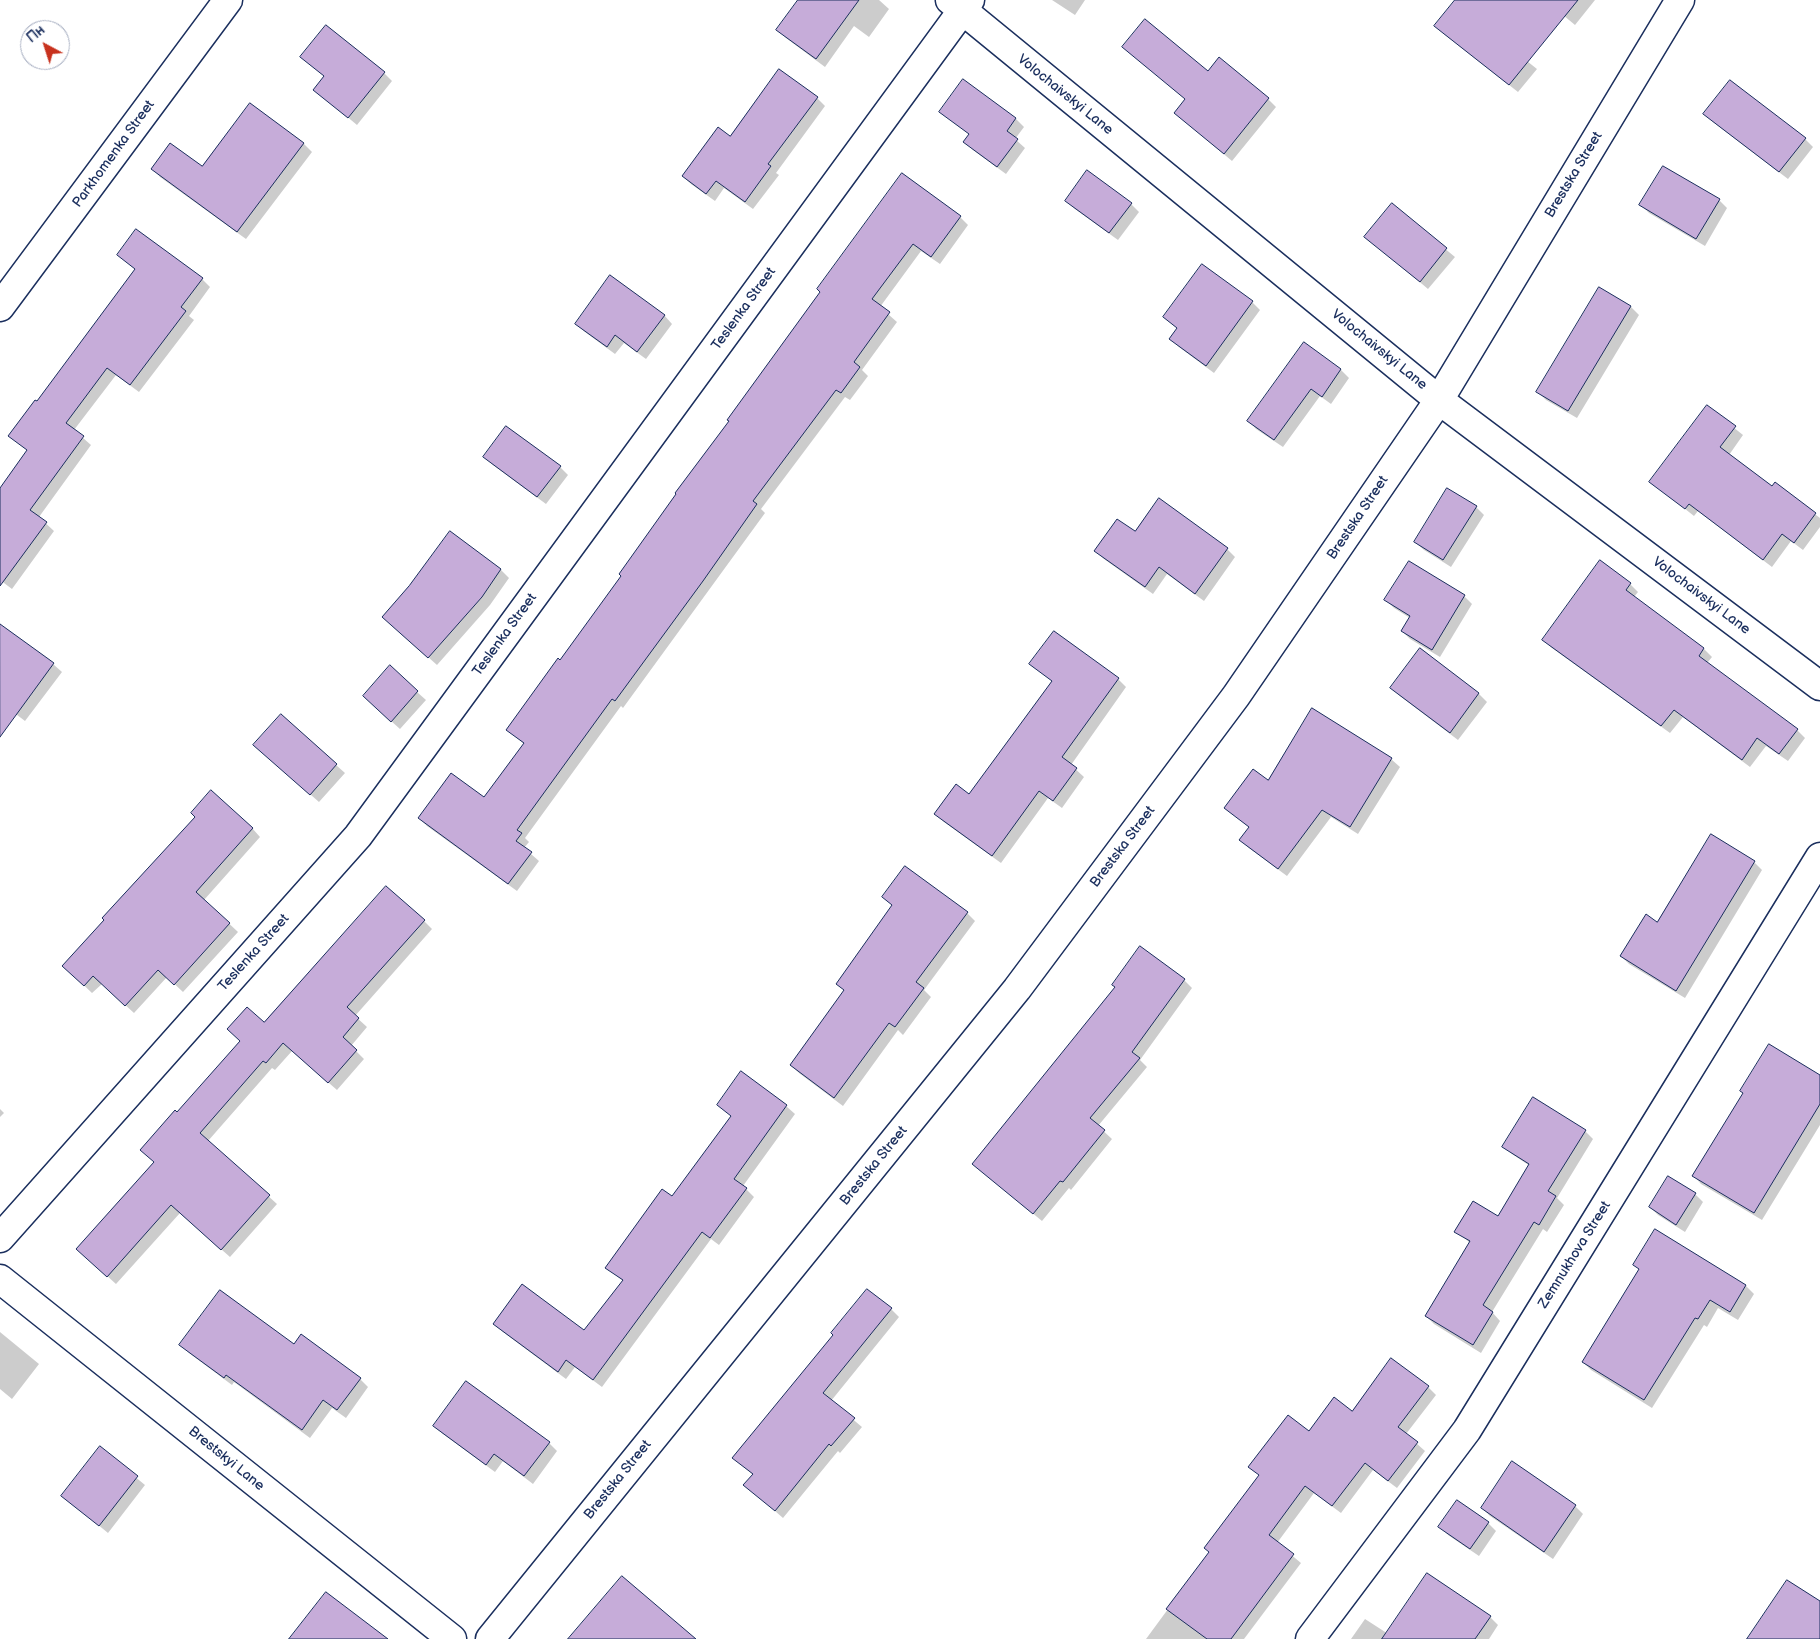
<!DOCTYPE html>
<meta charset="utf-8">
<style>
body{margin:0}
#map{position:relative;width:1820px;height:1639px;overflow:hidden;background:#fff;font-family:"Balsamiq Sans",sans-serif}
canvas{display:block}
.north{position:absolute;left:20px;top:20px;width:50px;height:50px;box-sizing:border-box;background:#fff;border:1px solid #a4acbf;border-radius:50%;rotate:320deg;font-size:14px;font-weight:700;line-height:20px;text-align:center;color:#1b2f5e}
.north::after{content:'';display:block;margin:auto;width:18px;height:22px;background:#c8321e;clip-path:polygon(50% 0,100% 100%,50% 72%,0 100%)}
</style>
<div id="map">
<canvas width="1820" height="1639"></canvas>
<div class="north">Пн</div>
</div>
<script>
const ctx = document.querySelector('canvas').getContext('2d');
ctx.lineJoin = 'round';
function paint(path, color) {
  ctx.fillStyle = color;
  ctx.fill(path, 'evenodd');
}
function stroke(path, color, width, dash) {
  ctx.strokeStyle = color;
  ctx.lineWidth = width;
  ctx.lineCap = dash ? 'butt' : 'round';
  ctx.setLineDash(dash || []);
  ctx.stroke(path);
}
function write(font, color, halo, rows, align = 'center') {
  ctx.font = font + ' "Balsamiq Sans",sans-serif';
  ctx.lineWidth = 5;
  ctx.setLineDash([]);
  ctx.textBaseline = 'middle';
  ctx.strokeStyle = halo;
  ctx.fillStyle = color;
  for (const [text, x, y, turn = 0] of rows) {
    ctx.save();
    ctx.translate(x, y);
    ctx.rotate((+turn || 0) * Math.PI / 180);
    ctx.textAlign = isNaN(turn) ? turn : align;
    if (halo) ctx.strokeText(text, 0, 0);
    ctx.fillText(text, 0, 0);
    ctx.restore();
  }
}
paint(new Path2D(`
 M 799,0 L 879,0 L 889,9 L 869,37 L 854,26 L 825,67 L 786,38 L 778,30 Z
 M 1052,0 L 1085,0 L 1075,15 Z
 M 1545,0 L 1595,0 L 1575,25 Z
 M 1454,3 L 1537,69 L 1518,92 L 1444,34 Z
 M 302,57 L 384,73 L 392,81 L 357,125 L 315,90 L 325,77 Z
 M 1208,72 L 1268,99 L 1276,107 L 1232,161 L 1175,113 Z
 M 963,81 L 1016,119 L 1024,127 L 1015,139 L 1025,148 L 1006,174 L 973,150 L 965,142 L 970,135 L 941,112 Z
 M 817,98 L 825,106 L 776,173 L 779,175 L 753,209 L 724,188 L 715,201 L 691,184 L 683,176 L 730,138 Z
 M 250,105 L 304,144 L 312,152 L 246,239 L 160,177 L 152,168 L 202,168 Z
 M 1705,114 L 1805,139 L 1813,147 L 1788,179 L 1713,122 Z
 M 1719,200 L 1727,208 L 1705,246 L 1649,213 L 1641,205 Z
 M 1067,201 L 1131,204 L 1139,212 L 1118,240 L 1075,209 Z
 M 1392,205 L 1455,257 L 1428,289 L 1366,237 Z
 M 960,217 L 968,225 L 940,264 L 921,251 L 880,307 L 897,322 L 862,370 L 868,376 L 850,400 L 845,397 L 761,509 L 765,513 L 623,708 L 621,706 L 525,838 L 529,842 L 524,848 L 539,861 L 517,891 L 427,826 L 419,818 L 484,799 L 524,744 L 508,730 L 623,577 L 822,292 Z
 M 119,255 L 202,279 L 210,287 L 189,316 L 194,320 L 139,392 L 116,375 L 74,430 L 91,445 L 39,517 L 54,531 L 12,589 L 0,580 L 0,490 L 28,451 L 10,436 L 37,403 L 136,270 Z
 M 1600,289 L 1631,307 L 1639,315 L 1577,418 L 1546,400 L 1538,392 Z
 M 1252,302 L 1260,310 L 1214,373 L 1179,347 L 1171,339 L 1178,329 L 1164,317 Z
 M 664,315 L 672,324 L 646,359 L 624,343 L 615,354 L 585,332 L 576,324 Z
 M 1304,344 L 1341,370 L 1349,378 L 1331,404 L 1320,396 L 1283,447 L 1256,429 L 1248,420 Z
 M 1708,407 L 1743,435 L 1729,455 L 1773,488 L 1775,484 L 1820,518 L 1820,527 L 1803,550 L 1791,541 L 1772,567 L 1698,511 L 1694,516 L 1651,482 Z
 M 485,457 L 560,467 L 568,475 L 546,504 L 493,465 Z
 M 1160,500 L 1227,549 L 1235,557 L 1204,601 L 1167,574 L 1153,594 L 1104,559 L 1096,551 L 1135,533 Z
 M 1476,507 L 1484,515 L 1451,567 L 1424,550 L 1415,542 Z
 M 450,533 L 501,570 L 509,578 L 490,605 L 437,665 L 392,625 L 410,587 Z
 M 1630,584 L 1638,592 L 1634,597 L 1704,649 L 1712,657 L 1707,663 L 1797,730 L 1805,738 L 1788,761 L 1766,746 L 1750,767 L 1683,717 L 1670,733 L 1552,648 L 1543,639 Z
 M 1464,596 L 1472,604 L 1440,657 L 1410,639 L 1402,631 L 1410,618 L 1394,608 L 1386,600 Z
 M 0,625 L 53,664 L 62,672 L 25,721 L 0,702 Z
 M 1054,632 L 1118,679 L 1126,687 L 1071,765 L 1084,777 L 1062,808 L 1048,798 L 1001,863 L 944,822 L 936,814 L 970,796 L 1053,682 L 1031,664 Z
 M 1420,650 L 1479,694 L 1487,702 L 1458,740 L 1400,696 L 1392,688 Z
 M 417,692 L 426,700 L 400,729 L 372,704 Z
 M 1312,710 L 1391,759 L 1400,767 L 1358,834 L 1331,817 L 1287,876 L 1249,848 L 1241,840 L 1250,828 L 1226,808 L 1269,781 Z
 M 281,716 L 345,773 L 319,802 L 263,753 Z
 M 252,828 L 260,837 L 204,900 L 238,932 L 183,992 L 167,977 L 134,1013 L 102,984 L 92,993 L 72,974 Z
 M 1754,862 L 1762,870 L 1685,998 L 1629,964 L 1621,956 L 1658,923 Z
 M 884,897 L 967,913 L 975,921 L 924,990 L 931,997 L 903,1035 L 898,1030 L 843,1106 L 799,1073 L 791,1065 L 845,991 L 837,984 L 893,906 Z
 M 424,921 L 432,929 L 355,1016 L 367,1027 L 351,1046 L 364,1059 L 337,1090 L 292,1051 L 275,1070 L 272,1068 L 208,1141 L 277,1204 L 230,1257 L 180,1213 L 116,1284 L 86,1257 L 155,1163 L 177,1114 L 264,1024 Z
 M 1184,980 L 1192,988 L 1140,1060 L 1147,1067 L 1098,1126 L 1112,1139 L 1071,1190 L 1069,1188 L 1042,1221 L 973,1164 Z
 M 742,1073 L 786,1106 L 795,1114 L 743,1186 L 754,1197 L 719,1245 L 711,1239 L 602,1387 L 575,1367 L 566,1379 L 503,1332 L 494,1324 L 585,1332 L 623,1281 L 607,1268 L 673,1198 L 732,1117 L 719,1105 Z
 M 1820,1076 L 1820,1125 L 1762,1220 L 1701,1184 L 1693,1175 Z
 M 0,1109 L 4,1113 L 0,1117 Z
 M 1585,1131 L 1593,1139 L 1557,1198 L 1564,1205 L 1547,1232 L 1543,1229 L 1492,1312 L 1500,1321 L 1481,1353 L 1434,1324 L 1426,1316 L 1470,1243 L 1456,1231 L 1498,1218 L 1530,1166 L 1512,1154 L 1503,1146 Z
 M 1695,1194 L 1703,1202 L 1685,1232 L 1658,1215 L 1650,1207 Z
 M 1656,1231 L 1746,1286 L 1754,1294 L 1738,1320 L 1718,1308 L 1707,1327 L 1704,1325 L 1652,1408 L 1591,1370 L 1583,1362 L 1640,1270 L 1635,1265 Z
 M 891,1309 L 899,1317 L 831,1401 L 862,1427 L 840,1453 L 838,1451 L 783,1518 L 745,1485 L 753,1475 L 734,1458 Z
 M 0,1332 L 39,1364 L 12,1399 L 0,1389 Z
 M 301,1336 L 360,1379 L 368,1387 L 346,1418 L 332,1408 L 310,1438 L 234,1382 L 232,1385 L 189,1353 L 181,1345 L 294,1346 Z
 M 1428,1387 L 1436,1395 L 1406,1434 L 1425,1451 L 1397,1488 L 1373,1470 L 1341,1513 L 1314,1493 L 1277,1543 L 1301,1563 L 1244,1639 L 1146,1639 L 1210,1552 L 1260,1476 L 1250,1467 L 1310,1433 L 1352,1413 Z
 M 434,1426 L 549,1443 L 557,1451 L 533,1484 L 503,1461 L 495,1472 L 443,1434 Z
 M 100,1448 L 145,1485 L 108,1533 L 63,1496 Z
 M 1575,1506 L 1583,1514 L 1553,1559 L 1490,1516 L 1482,1508 Z
 M 1488,1523 L 1496,1531 L 1479,1556 L 1448,1535 L 1440,1527 Z
 M 1490,1617 L 1498,1625 L 1489,1639 L 1411,1639 Z
 M 1365,1619 L 1396,1639 L 1351,1639 Z`), '#0003');
const building = new Path2D(`
 M 798,0 L 859,0 L 816,59 L 776,30 Z
 M 1455,0 L 1578,0 L 1509,85 L 1434,26 Z
 M 1145,19 L 1208,71 L 1219,57 L 1269,98 L 1224,154 L 1174,113 L 1185,99 L 1122,47 Z
 M 326,25 L 385,72 L 348,118 L 313,90 L 324,76 L 300,57 Z
 M 779,69 L 818,97 L 768,164 L 771,166 L 745,202 L 716,181 L 706,194 L 682,176 L 718,127 L 730,136 Z
 M 963,79 L 1016,118 L 1007,131 L 1018,139 L 997,167 L 963,142 L 969,134 L 939,112 Z
 M 1730,80 L 1806,138 L 1779,172 L 1703,114 Z
 M 250,103 L 304,143 L 237,232 L 151,169 L 170,143 L 202,166 Z
 M 1663,166 L 1720,199 L 1696,239 L 1639,205 Z
 M 1087,170 L 1132,203 L 1109,233 L 1065,201 Z
 M 902,173 L 961,216 L 931,257 L 913,244 L 872,299 L 890,312 L 854,362 L 860,367 L 841,393 L 836,390 L 753,501 L 757,504 L 703,581 L 615,701 L 612,699 L 517,830 L 522,833 L 516,841 L 532,852 L 508,884 L 418,818 L 451,773 L 484,797 L 524,743 L 506,730 L 558,658 L 560,660 L 621,576 L 619,574 L 676,494 L 675,493 L 729,421 L 727,420 L 820,292 L 817,289 Z
 M 1392,203 L 1447,248 L 1420,282 L 1364,237 Z
 M 136,229 L 203,278 L 181,307 L 186,311 L 130,385 L 107,368 L 66,423 L 84,436 L 30,510 L 47,522 L 0,586 L 0,488 L 27,450 L 8,436 L 35,400 L 37,401 L 135,269 L 117,255 Z
 M 1202,264 L 1253,301 L 1206,366 L 1169,339 L 1177,328 L 1163,317 Z
 M 610,275 L 665,315 L 637,352 L 615,335 L 607,347 L 575,324 Z
 M 1599,287 L 1631,306 L 1568,411 L 1536,392 Z
 M 1304,342 L 1341,369 L 1322,397 L 1311,389 L 1274,440 L 1247,421 Z
 M 1707,405 L 1736,426 L 1720,447 L 1772,486 L 1775,482 L 1816,513 L 1794,543 L 1782,534 L 1763,560 L 1689,504 L 1685,509 L 1649,482 Z
 M 506,426 L 561,466 L 537,497 L 483,457 Z
 M 1447,488 L 1477,506 L 1443,560 L 1414,542 Z
 M 1159,498 L 1228,548 L 1195,594 L 1159,567 L 1145,587 L 1094,551 L 1117,519 L 1135,531 Z
 M 450,531 L 501,569 L 482,597 L 428,658 L 382,617 L 409,586 Z
 M 1600,560 L 1631,583 L 1626,590 L 1704,648 L 1699,656 L 1798,729 L 1779,754 L 1757,738 L 1742,760 L 1674,710 L 1661,726 L 1542,640 Z
 M 1409,561 L 1465,595 L 1432,650 L 1401,631 L 1410,616 L 1384,600 Z
 M 0,624 L 54,663 L 0,737 Z
 M 1054,631 L 1119,678 L 1062,757 L 1077,768 L 1053,801 L 1039,791 L 992,856 L 934,814 L 956,784 L 969,794 L 1052,681 L 1029,664 Z
 M 1420,648 L 1479,693 L 1450,733 L 1390,688 Z
 M 390,665 L 418,691 L 391,722 L 363,696 Z
 M 1312,708 L 1392,758 L 1350,827 L 1322,810 L 1278,869 L 1239,840 L 1249,827 L 1224,808 L 1253,769 L 1268,780 Z
 M 281,714 L 337,764 L 310,795 L 253,745 Z
 M 211,790 L 253,828 L 196,892 L 230,923 L 174,985 L 158,970 L 125,1006 L 93,976 L 84,986 L 62,966 L 104,920 L 102,918 L 195,817 L 191,813 Z
 M 1711,834 L 1755,861 L 1676,991 L 1620,956 L 1646,914 L 1657,922 Z
 M 905,866 L 968,912 L 916,982 L 924,988 L 895,1027 L 889,1023 L 834,1098 L 790,1065 L 844,990 L 836,984 L 892,905 L 882,897 Z
 M 386,886 L 425,920 L 347,1007 L 359,1018 L 343,1037 L 357,1050 L 328,1083 L 283,1043 L 266,1063 L 263,1061 L 200,1133 L 270,1195 L 221,1250 L 171,1205 L 107,1277 L 76,1249 L 154,1162 L 140,1150 L 175,1110 L 177,1112 L 240,1041 L 227,1029 L 247,1007 L 264,1022 Z
 M 1140,946 L 1185,979 L 1132,1052 L 1140,1058 L 1090,1118 L 1105,1130 L 1063,1182 L 1060,1181 L 1033,1214 L 972,1164 L 1115,987 L 1112,985 Z
 M 1769,1044 L 1820,1075 L 1820,1104 L 1754,1213 L 1692,1176 L 1743,1093 L 1740,1091 Z
 M 741,1071 L 787,1105 L 734,1179 L 747,1188 L 710,1238 L 702,1232 L 593,1380 L 566,1360 L 558,1372 L 493,1324 L 522,1284 L 584,1330 L 623,1280 L 605,1268 L 662,1189 L 672,1196 L 731,1116 L 717,1105 Z
 M 1533,1097 L 1586,1130 L 1548,1191 L 1556,1196 L 1539,1225 L 1534,1222 L 1483,1305 L 1493,1312 L 1473,1345 L 1425,1316 L 1470,1241 L 1454,1232 L 1473,1201 L 1498,1216 L 1529,1164 L 1502,1147 Z
 M 1668,1176 L 1696,1193 L 1676,1225 L 1649,1207 Z
 M 1655,1229 L 1746,1285 L 1730,1312 L 1710,1300 L 1698,1319 L 1695,1318 L 1644,1400 L 1582,1362 L 1639,1269 L 1633,1265 Z
 M 867,1289 L 892,1308 L 823,1393 L 855,1418 L 831,1446 L 829,1444 L 775,1511 L 743,1485 L 753,1474 L 732,1458 L 833,1335 L 831,1333 Z
 M 220,1290 L 294,1344 L 301,1334 L 361,1378 L 337,1410 L 323,1400 L 302,1430 L 226,1375 L 224,1378 L 179,1345 Z
 M 1391,1358 L 1429,1386 L 1398,1427 L 1418,1442 L 1388,1481 L 1365,1463 L 1332,1506 L 1305,1486 L 1269,1535 L 1294,1554 L 1231,1639 L 1207,1639 L 1166,1609 L 1209,1552 L 1204,1548 L 1259,1475 L 1248,1467 L 1288,1415 L 1309,1431 L 1334,1397 L 1352,1411 Z
 M 466,1381 L 550,1442 L 524,1476 L 494,1454 L 486,1465 L 433,1426 Z
 M 100,1446 L 138,1476 L 99,1526 L 61,1496 Z
 M 1512,1461 L 1576,1505 L 1544,1552 L 1481,1508 Z
 M 1457,1500 L 1489,1522 L 1470,1549 L 1438,1527 Z
 M 1427,1573 L 1491,1616 L 1475,1639 L 1382,1639 Z
 M 622,1576 L 696,1639 L 568,1639 Z
 M 1787,1580 L 1820,1601 L 1820,1639 L 1747,1639 Z
 M 326,1592 L 388,1639 L 289,1639 Z`);
paint(building, '#c6acd9');
stroke(building, '#1b2f5e', 1);
const street = new Path2D(`
 M 950,0 L 1439,400 L 1820,686
 M 0,307 L 228,0
 M 0,1238 L 358,836 L 970,0
 M 0,1279 L 452,1639
 M 490,1639 L 1017,989 L 1236,696 L 1439,400 L 1680,0
 M 1310,1639 L 1467,1430 L 1820,857`);
stroke(street, '#1b2f5e', 31);
stroke(street, '#fff', 28);
write('14px', '#1b2f5e', '#fff', [
 ["Volochaivskyi Lane",1065,95,39],
 ["Parkhomenka Street",114,154,-54],
 ["Brestska Street",1574,175,-59],
 ["Teslenka Street",744,309,-54],
 ["Volochaivskyi Lane",1379,350,39],
 ["Brestska Street",1358,518,-56],
 ["Volochaivskyi Lane",1701,596,37],
 ["Teslenka Street",505,635,-54],
 ["Brestska Street",1123,847,-53],
 ["Teslenka Street",254,953,-48],
 ["Brestska Street",874,1166,-51],
 ["Zemnukhova Street",1575,1255,-58],
 ["Brestskyi Lane",226,1459,39],
 ["Brestska Street",618,1480,-51]
]);
</script>
